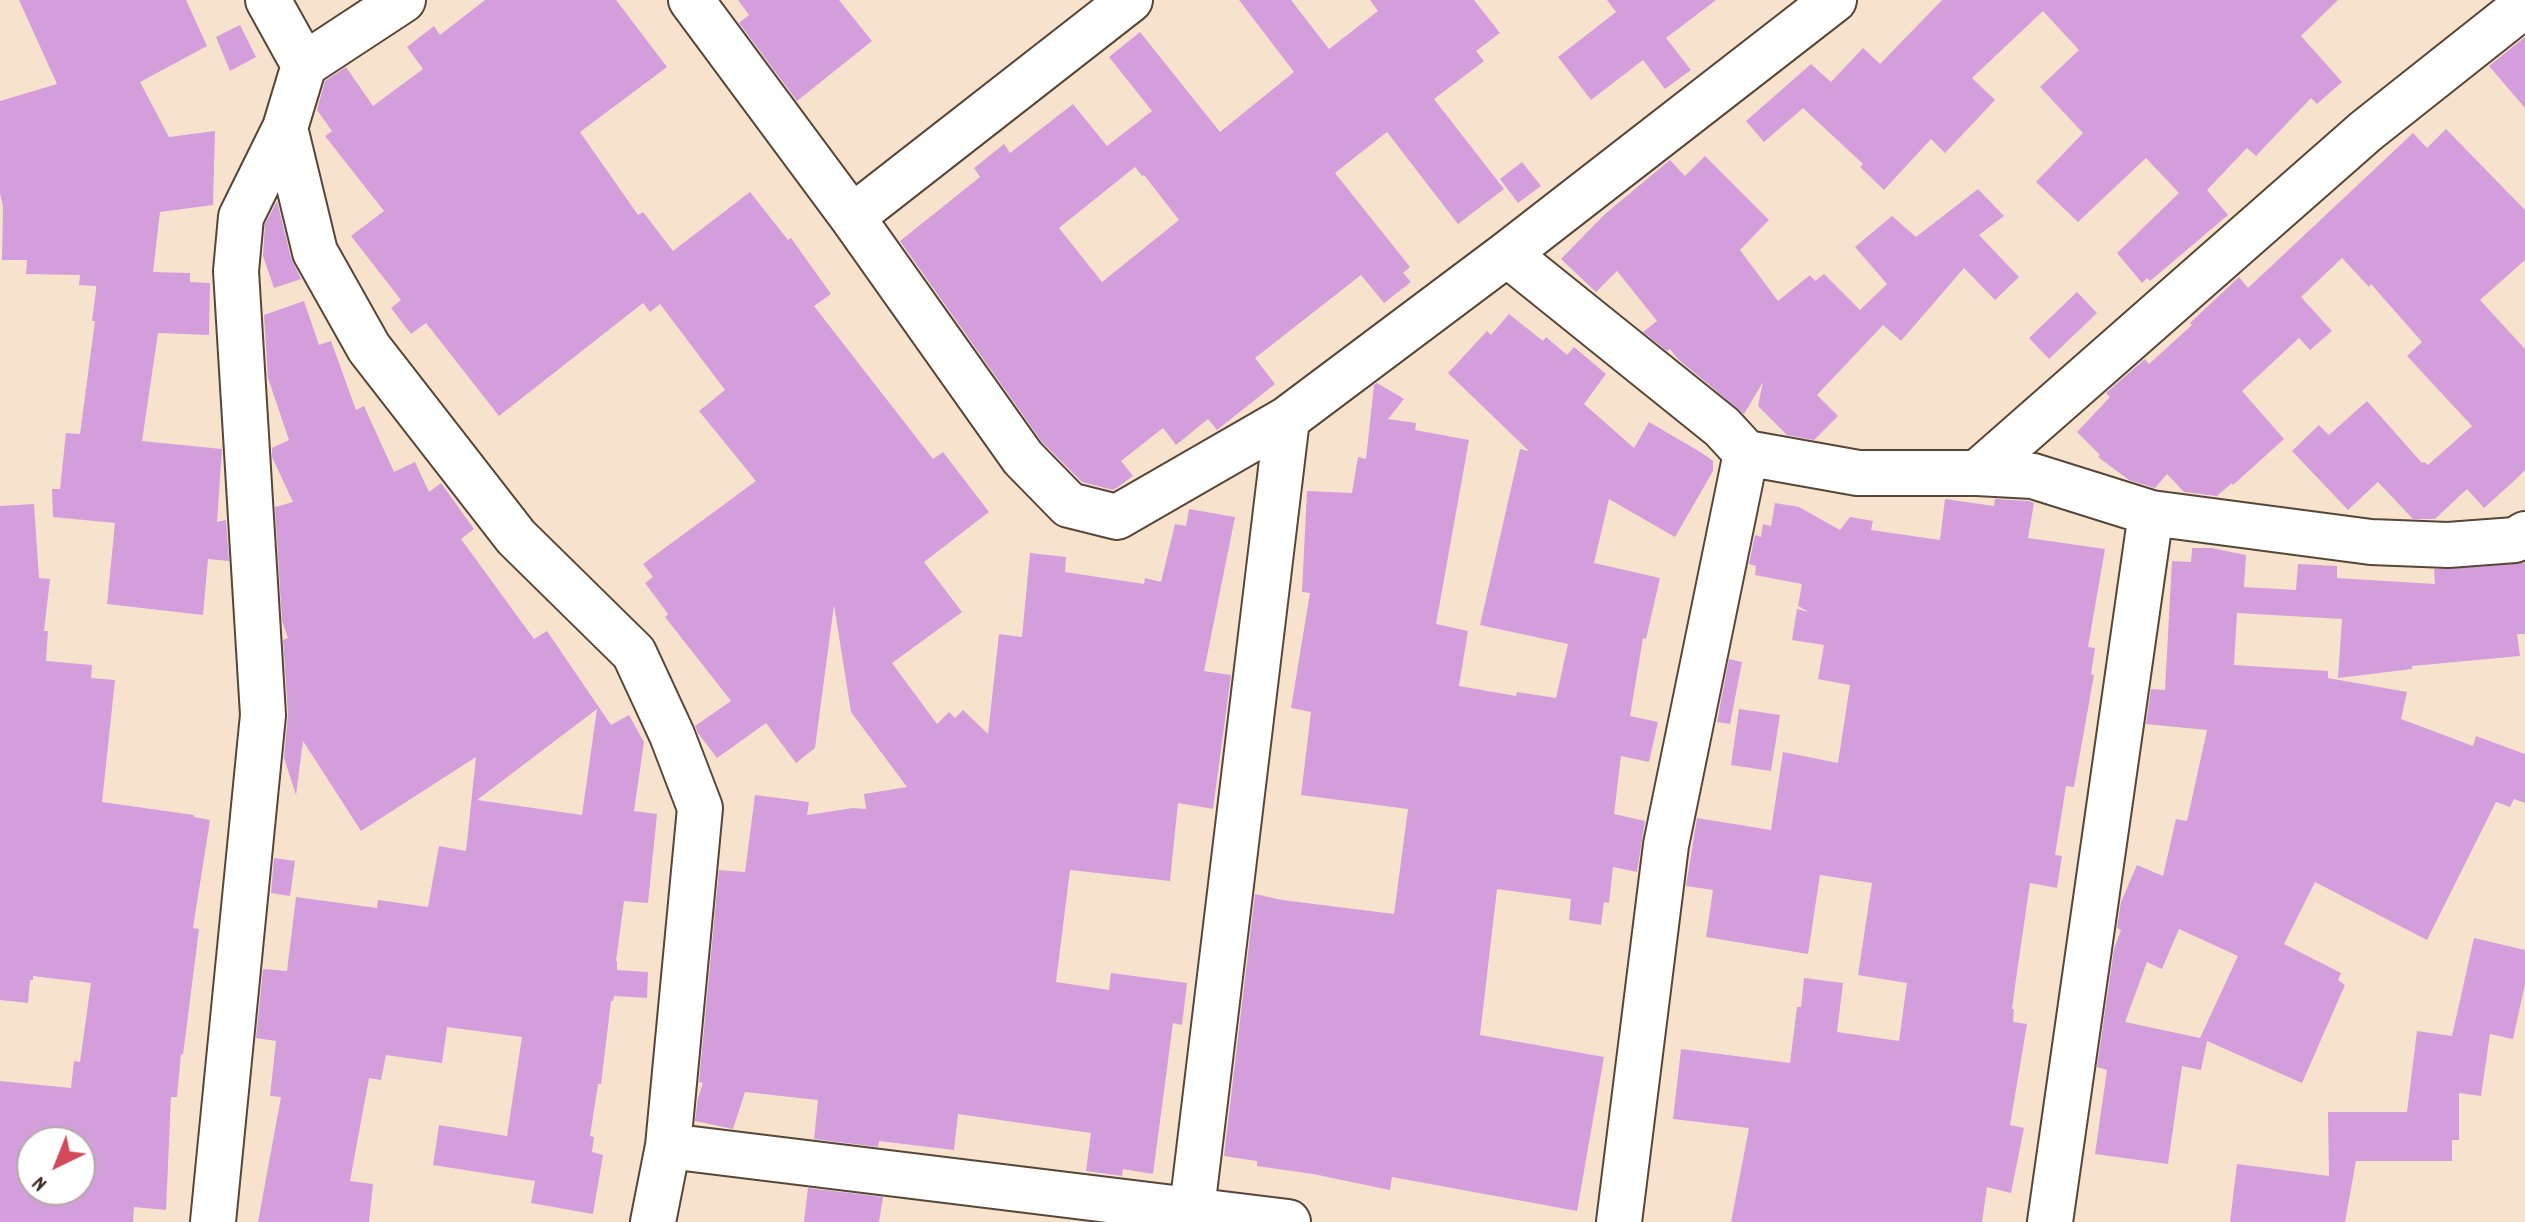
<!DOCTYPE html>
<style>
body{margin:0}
#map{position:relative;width:2525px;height:1222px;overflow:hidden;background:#f7e3cd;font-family:Dekko,sans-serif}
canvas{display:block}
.north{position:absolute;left:16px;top:1126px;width:80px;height:80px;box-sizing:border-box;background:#fff;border:2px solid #b1aaa5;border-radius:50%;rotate:223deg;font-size:22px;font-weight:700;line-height:32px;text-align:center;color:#3b2a1e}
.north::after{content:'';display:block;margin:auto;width:28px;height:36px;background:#d1495b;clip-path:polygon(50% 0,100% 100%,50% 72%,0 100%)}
</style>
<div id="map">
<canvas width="2525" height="1222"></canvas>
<div class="north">N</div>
</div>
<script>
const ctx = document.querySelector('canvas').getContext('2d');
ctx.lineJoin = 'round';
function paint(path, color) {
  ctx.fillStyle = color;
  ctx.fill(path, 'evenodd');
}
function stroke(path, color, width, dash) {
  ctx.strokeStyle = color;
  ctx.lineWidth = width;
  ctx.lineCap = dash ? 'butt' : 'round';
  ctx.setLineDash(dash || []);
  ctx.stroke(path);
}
paint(new Path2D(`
 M 19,0 L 186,0 L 207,46 L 140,82 L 169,137 L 215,131 L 213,205 L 160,212 L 153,272 L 190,273 L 190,282 L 210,283 L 209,335 L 158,333 L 142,441 L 222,449 L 217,522 L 226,520 L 229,561 L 208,559 L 203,615 L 107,604 L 115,523 L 53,517 L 52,489 L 60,489 L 66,433 L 80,434 L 95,321 L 92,321 L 96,290 L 96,286 L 79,285 L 80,275 L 26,274 L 27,260 L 2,260 L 3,207 L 0,193 L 0,101 L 57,84 Z
 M 485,0 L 616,0 L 667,67 L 580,132 L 638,215 L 643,212 L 673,251 L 750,192 L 788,240 L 791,238 L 831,294 L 814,306 L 933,459 L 943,452 L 989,512 L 924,562 L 962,612 L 892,663 L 937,724 L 949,712 L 955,718 L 963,710 L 988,734 L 999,634 L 1022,637 L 1030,553 L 1066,557 L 1065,572 L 1144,584 L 1145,578 L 1161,582 L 1175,524 L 1186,526 L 1189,509 L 1235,517 L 1204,671 L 1231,675 L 1213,809 L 1178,803 L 1170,881 L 1070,870 L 1056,982 L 1109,990 L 1111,973 L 1187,983 L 1182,1025 L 1173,1023 L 1153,1174 L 1123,1169 L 1122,1176 L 1086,1171 L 1091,1133 L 958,1114 L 954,1150 L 879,1141 L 878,1147 L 814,1139 L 818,1100 L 745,1092 L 733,1129 L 695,1121 L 698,1098 L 703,1083 L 699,1082 L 719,870 L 745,872 L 755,795 L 809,802 L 807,815 L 853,808 L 866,809 L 864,794 L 907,787 L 851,712 L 834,605 L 815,748 L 796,763 L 766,723 L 717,758 L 698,733 L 695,726 L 731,701 L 665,617 L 668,614 L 645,583 L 653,577 L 643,564 L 756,481 L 699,411 L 725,390 L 660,304 L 650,312 L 643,303 L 499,416 L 426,323 L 411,334 L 391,308 L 401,300 L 351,236 L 384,211 L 325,136 L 332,131 L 317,110 L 325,81 L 346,67 L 373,106 L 423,69 L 407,47 L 434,26 L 440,35 Z
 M 738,0 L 839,0 L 872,41 L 797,101 L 739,23 L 749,15 Z
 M 1239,0 L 1291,0 L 1329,49 L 1378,11 L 1370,0 L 1474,0 L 1500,33 L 1476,51 L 1484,61 L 1434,99 L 1504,189 L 1458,224 L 1387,132 L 1335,173 L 1410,267 L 1403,273 L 1411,282 L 1384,303 L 1361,275 L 1255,358 L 1275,384 L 1217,430 L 1208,419 L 1176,445 L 1163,428 L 1121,461 L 1133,476 L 1118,487 L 1113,490 L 1082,482 L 1042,442 L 900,241 L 980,177 L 974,168 L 1004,144 L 1010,153 L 1073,104 L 1107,146 L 1152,111 L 1109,57 L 1140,32 L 1220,132 L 1294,72 ZM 1135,167 L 1142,176 L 1144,175 L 1179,220 L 1102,282 L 1059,228 Z
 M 1607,0 L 1716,0 L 1666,38 L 1691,70 L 1665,89 L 1643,60 L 1591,100 L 1558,57 L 1616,12 Z
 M 1942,0 L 2338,0 L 2301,36 L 2342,82 L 2317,104 L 2311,98 L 2256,156 L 2247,148 L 2207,190 L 2228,215 L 2150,281 L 2147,278 L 2142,283 L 2117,253 L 2179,193 L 2146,158 L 2078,222 L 2036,182 L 2083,133 L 2040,87 L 2079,50 L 2043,11 L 1972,78 L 1995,100 L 1945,153 L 1931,139 L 1884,190 L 1860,167 L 1863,164 L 1803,108 L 1764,142 L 1746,121 L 1811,64 L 1831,82 L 1863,48 L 1880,64 Z
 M 240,25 L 256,57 L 230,71 L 216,37 Z
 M 2525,37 L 2525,108 L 2489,66 Z
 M 2446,129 L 2525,210 L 2525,260 L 2480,300 L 2525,349 L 2525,470 L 2514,481 L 2484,508 L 2467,489 L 2435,519 L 2413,519 L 2378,482 L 2348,510 L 2292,451 L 2319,425 L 2329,435 L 2367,401 L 2422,463 L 2424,462 L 2428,465 L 2472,426 L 2407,356 L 2422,342 L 2371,284 L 2369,287 L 2342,258 L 2301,297 L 2332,331 L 2310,350 L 2299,338 L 2242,391 L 2284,439 L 2233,485 L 2232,483 L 2217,496 L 2184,492 L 2167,474 L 2155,488 L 2129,480 L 2098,457 L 2100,455 L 2077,432 L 2110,397 L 2106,393 L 2145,359 L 2149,364 L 2192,325 L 2190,323 L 2239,277 L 2248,288 L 2413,133 L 2427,148 Z
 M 1705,156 L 1769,220 L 1740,250 L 1778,301 L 1810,275 L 1815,281 L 1824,274 L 1860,310 L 1887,284 L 1855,247 L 1892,216 L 1916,237 L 1978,189 L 2004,216 L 1979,235 L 2019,277 L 1995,300 L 1964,268 L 1901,341 L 1883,325 L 1817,395 L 1838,416 L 1814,440 L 1787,435 L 1758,406 L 1763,382 L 1744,414 L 1678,359 L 1670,349 L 1667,351 L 1643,332 L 1657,321 L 1617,271 L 1596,292 L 1561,259 L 1605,214 L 1670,160 L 1685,176 Z
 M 1522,162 L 1541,186 L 1518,203 L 1500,179 Z
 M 277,201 L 291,258 L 301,279 L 274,288 L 263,256 L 265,224 Z
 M 2077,292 L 2097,313 L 2049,359 L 2029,338 Z
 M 304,301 L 319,345 L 331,341 L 356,410 L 364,406 L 394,472 L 415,462 L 429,492 L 441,483 L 474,529 L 461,539 L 534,639 L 547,631 L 611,725 L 629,715 L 644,742 L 634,811 L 657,814 L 648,903 L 624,901 L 616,961 L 617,961 L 617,970 L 648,972 L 647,998 L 614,996 L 613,1001 L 611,1001 L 601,1084 L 598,1084 L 590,1136 L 594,1137 L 592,1152 L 603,1155 L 593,1214 L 531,1203 L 535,1181 L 433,1165 L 439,1125 L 507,1136 L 522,1037 L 447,1027 L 442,1063 L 386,1055 L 381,1080 L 369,1078 L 350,1181 L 373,1184 L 369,1222 L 258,1222 L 281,1097 L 270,1096 L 276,1041 L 256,1038 L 263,969 L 287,971 L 296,897 L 377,908 L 378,900 L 428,907 L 439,846 L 466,851 L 476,757 L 361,831 L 303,741 L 296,795 L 284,758 L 288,713 L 283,640 L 288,638 L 282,621 L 275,507 L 293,502 L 272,457 L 272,448 L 289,440 L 268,378 L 264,315 ZM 597,709 L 582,815 L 477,800 Z
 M 1509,314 L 1543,341 L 1546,337 L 1567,355 L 1574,347 L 1606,374 L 1584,404 L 1634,448 L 1649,422 L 1702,453 L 1713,461 L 1713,471 L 1675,537 L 1609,499 L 1594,563 L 1660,578 L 1646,639 L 1643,638 L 1630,716 L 1658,722 L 1649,762 L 1621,756 L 1614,814 L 1645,821 L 1637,872 L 1613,867 L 1609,903 L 1604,902 L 1601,925 L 1569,920 L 1571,899 L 1497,889 L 1480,1035 L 1604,1057 L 1577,1211 L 1392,1177 L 1390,1190 L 1313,1174 L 1257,1166 L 1257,1161 L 1224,1156 L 1255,894 L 1282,900 L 1394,914 L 1408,809 L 1301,795 L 1311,712 L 1291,708 L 1310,593 L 1302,592 L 1307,491 L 1352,493 L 1358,457 L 1366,459 L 1374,385 L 1377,383 L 1404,399 L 1388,419 L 1416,423 L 1415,430 L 1469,440 L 1436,624 L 1468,631 L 1459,686 L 1516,696 L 1517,692 L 1556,698 L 1568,644 L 1480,625 L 1520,449 L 1529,451 L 1448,373 L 1487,331 L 1491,335 Z
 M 1945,499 L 1994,506 L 1995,499 L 2029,501 L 2034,503 L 2028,538 L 2105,549 L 2088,647 L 2095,648 L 2091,674 L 2094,675 L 2074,787 L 2066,786 L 2055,855 L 2062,856 L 2057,888 L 2030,883 L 2016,979 L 2012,1009 L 2014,1009 L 2013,1022 L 2027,1024 L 2010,1125 L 2024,1128 L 2011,1193 L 1987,1187 L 1982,1222 L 1731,1222 L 1749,1128 L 1673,1119 L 1681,1049 L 1790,1063 L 1797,1007 L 1801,1007 L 1804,978 L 1843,983 L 1837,1032 L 1899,1041 L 1907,983 L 1858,975 L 1872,883 L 1820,875 L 1808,954 L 1706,937 L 1713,890 L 1686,886 L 1697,818 L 1771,830 L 1783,752 L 1838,763 L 1850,685 L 1818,679 L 1824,645 L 1792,640 L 1797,609 L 1809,612 L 1798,606 L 1802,584 L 1755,575 L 1756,566 L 1749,564 L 1755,535 L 1761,537 L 1763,524 L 1771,526 L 1775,503 L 1799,507 L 1840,530 L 1850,517 L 1873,521 L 1871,530 L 1940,540 Z
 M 34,504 L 39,578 L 50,579 L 44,631 L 48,631 L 46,661 L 92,665 L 91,678 L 115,680 L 102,802 L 194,815 L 194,817 L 210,820 L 193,928 L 199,929 L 183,1055 L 181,1054 L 177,1097 L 171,1097 L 166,1210 L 134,1207 L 133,1222 L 0,1222 L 0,1081 L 71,1088 L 74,1061 L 80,1062 L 91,983 L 33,976 L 33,980 L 30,980 L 28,1003 L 0,1000 L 0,506 ZM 32,1142 L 80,1142 L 80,1190 L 32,1190 Z
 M 2192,548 L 2211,548 L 2246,555 L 2244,587 L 2296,590 L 2298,564 L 2337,566 L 2337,578 L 2435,584 L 2434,569 L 2525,563 L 2525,634 L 2517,634 L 2520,656 L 2412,666 L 2412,669 L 2338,678 L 2342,619 L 2237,613 L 2234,665 L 2328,671 L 2328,678 L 2407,692 L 2401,719 L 2473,746 L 2476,736 L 2525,754 L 2525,803 L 2514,799 L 2510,807 L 2496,802 L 2427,940 L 2315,882 L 2284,944 L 2341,973 L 2338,980 L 2345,985 L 2302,1083 L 2207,1041 L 2201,1070 L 2182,1066 L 2168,1164 L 2095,1154 L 2107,1070 L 2097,1067 L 2114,949 L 2121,930 L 2117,928 L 2121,902 L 2137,865 L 2163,876 L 2176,819 L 2187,821 L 2207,730 L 2146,724 L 2151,689 L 2165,690 L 2172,561 L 2191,562 ZM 2179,929 L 2238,956 L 2200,1038 L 2125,1022 L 2147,962 L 2162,969 Z
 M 1729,659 L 1742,662 L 1730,724 L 1717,722 Z
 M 1739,709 L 1780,715 L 1771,771 L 1731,765 Z
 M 274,858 L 295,861 L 290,896 L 271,893 Z
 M 2474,938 L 2525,950 L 2525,984 L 2513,1039 L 2490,1034 L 2481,1096 L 2459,1093 L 2459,1140 L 2452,1140 L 2452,1161 L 2356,1161 L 2345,1222 L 2230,1222 L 2237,1164 L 2329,1176 L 2328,1112 L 2407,1112 L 2417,1031 L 2452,1036 Z
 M 808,1188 L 883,1197 L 879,1222 L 804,1222 Z`), '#d49edd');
const minor = new Path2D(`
 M 691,0 L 852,217 L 1023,458 L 1069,505 L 1117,517 L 1287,419 L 1507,254 L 1834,0
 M 304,65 L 403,0
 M 285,128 L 315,252 L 369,348 L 516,537 L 634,653 L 672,735 L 700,808 L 668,1146 L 653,1222
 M 852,217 L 1130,0
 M 1507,254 L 1722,427 L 1746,453 L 1858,473 L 1977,473 L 2033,476 L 2151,513 L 2371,542 L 2448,545 L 2515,540 L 2525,534
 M 1977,473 L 2366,131 L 2525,5
 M 668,1146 L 1288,1222
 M 1192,1209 L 1287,419
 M 213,1222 L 263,715 L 236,271 L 241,217 L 285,128 L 304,65 L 268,0
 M 1619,1222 L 1666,845 L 1746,453
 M 2050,1222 L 2151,513`);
stroke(minor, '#574638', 48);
stroke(minor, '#fff', 44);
</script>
